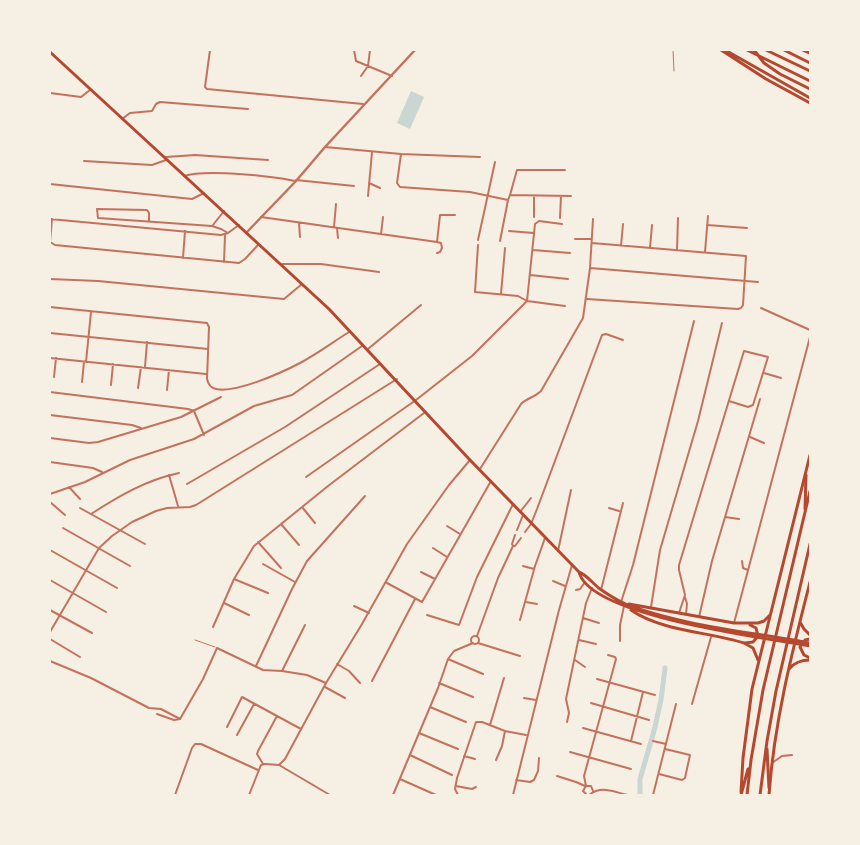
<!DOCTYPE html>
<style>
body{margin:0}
#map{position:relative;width:860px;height:845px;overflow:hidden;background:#f6efe4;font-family:"Crimson Pro",serif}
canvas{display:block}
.frame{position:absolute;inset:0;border:51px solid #f6efe4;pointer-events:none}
</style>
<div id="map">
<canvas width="860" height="845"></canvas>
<div class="frame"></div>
</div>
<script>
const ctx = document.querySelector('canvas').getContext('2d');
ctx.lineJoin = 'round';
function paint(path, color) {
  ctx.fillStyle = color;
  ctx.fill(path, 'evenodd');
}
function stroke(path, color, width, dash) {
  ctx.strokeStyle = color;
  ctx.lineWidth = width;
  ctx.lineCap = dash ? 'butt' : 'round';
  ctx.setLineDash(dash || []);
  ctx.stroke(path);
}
paint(new Path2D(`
 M 411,91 L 424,97 L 410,129 L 397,123 Z`), '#c9d6d2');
stroke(new Path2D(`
 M 640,795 L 640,779 L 654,731 L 661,700 L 665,668`), '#c9d6d2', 5);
stroke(new Path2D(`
 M 673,50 L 674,71
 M 195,640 L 215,647`), '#c5725c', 1);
stroke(new Path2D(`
 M 210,50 L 205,87 L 207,89 L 363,104
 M 354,50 L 356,61 L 392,76
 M 361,76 L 368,66 L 370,50
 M 50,93 L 81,97 L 90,90
 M 122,119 L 130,113 L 152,111 L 156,104 L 160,102 L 248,109
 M 325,147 L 401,154 L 480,157
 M 401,154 L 397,183 L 400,187 L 470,192 L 508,200 L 510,195 L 571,196
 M 166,157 L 195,155 L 268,160
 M 84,161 L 152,165 L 166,160
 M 184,176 C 205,169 272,176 295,181
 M 296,180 L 354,186
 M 369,183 L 380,188
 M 50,184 L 192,199 L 204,193
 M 510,195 L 517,170 L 565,170
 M 368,196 L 372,152
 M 261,217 L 437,242 L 440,215 L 455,215
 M 534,217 L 534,196
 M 560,218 L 561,196
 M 50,219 L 221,235 L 228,233 L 239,225
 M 52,219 L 50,242 L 55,245 L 239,263 L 245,259 L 258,245
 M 149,221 L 149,213 L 147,210 L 97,209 L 98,218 L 212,226 L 221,229 L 228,233
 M 299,223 L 300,237
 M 562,224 L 539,221 L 535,224 L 527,301 L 565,306
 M 213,225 L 224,211
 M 707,225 L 747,228
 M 334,227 L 336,204
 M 337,228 L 338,238
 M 509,231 L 534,233
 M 381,234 L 383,217
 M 575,239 L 592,239
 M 478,240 L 495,162
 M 500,241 L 508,200
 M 621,246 L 623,224
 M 650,248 L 652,225
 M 533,250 L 570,253
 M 677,250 L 678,218
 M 705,252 L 708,216
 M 437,253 L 440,252 L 442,248 L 441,243 L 437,242
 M 183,258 L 185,231
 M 224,262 L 225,235
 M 282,264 L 321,264 L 379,272
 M 590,268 L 758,282
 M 530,275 L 568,279
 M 50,279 L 98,281 L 284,299 L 302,284
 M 501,294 L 505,248
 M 587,299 L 738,309 L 741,308 L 743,305 L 746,256 L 592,243
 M 50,307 L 207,323 L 209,327 L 207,379 C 208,383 209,386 213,388 C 231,396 283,372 300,363 C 317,354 333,342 349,332
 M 761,308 L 810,330
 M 50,333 L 208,349
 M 368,349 L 421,305
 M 50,358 L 206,374
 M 86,362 L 91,312
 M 145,367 L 147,342
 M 764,373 L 781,378
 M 54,377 L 56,358
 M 82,382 L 84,362
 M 111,385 L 113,364
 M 138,388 L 141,367
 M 167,390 L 169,370
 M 50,392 L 188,409 L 194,411 L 204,435
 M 50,415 L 132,425 L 141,428
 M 750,437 L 764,443
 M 50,438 L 89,443 L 98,442 L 181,417 L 221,397
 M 50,462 L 93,468 L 102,472
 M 480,469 L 521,404 C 527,398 535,397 541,391 L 583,318 L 590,268 L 593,219
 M 169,475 L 178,506
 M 306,477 L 416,400 L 472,356 L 527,301 L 518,296 L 475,292 L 478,245
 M 187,484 L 285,427 L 380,364
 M 69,487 L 80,499
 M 50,494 L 85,482 L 130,460 L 194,439 L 254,406 L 292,395 L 362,346
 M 50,502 L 65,515
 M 302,507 L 315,523
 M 80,508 L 145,544
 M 609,508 L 619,511
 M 520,512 L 531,498
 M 91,514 C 119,496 146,480 179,473
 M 725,517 L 739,519
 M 281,524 L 299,545
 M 447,526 L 460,534
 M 63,528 L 130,566
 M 517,530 L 523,515
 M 525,532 L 531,524 L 537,509 L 602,335 L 606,334 L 623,340
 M 258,542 L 281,568
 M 513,546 L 515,546 L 521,538
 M 433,548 L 447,557
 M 50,550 L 117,588
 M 558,551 L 571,490
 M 742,561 L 743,568 L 748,570
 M 263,564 L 295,582
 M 523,566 L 534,569
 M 421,572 L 435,579
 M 234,579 L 268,593
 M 50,580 L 106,612
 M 553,581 L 565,586
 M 387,583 L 422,602 L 491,481
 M 576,590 L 580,589 L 585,582
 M 601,590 L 623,503
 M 685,597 L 687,604 L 686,614
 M 526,602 L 537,604
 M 621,602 L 633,565 L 694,321
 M 224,603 L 249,615
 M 354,606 L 369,613
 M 651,607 L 660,550 L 698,421 L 722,323
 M 50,610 L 92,633
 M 679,613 L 685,595 L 679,570 L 679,565 C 701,493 723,422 744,351 L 768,357 L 753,405 L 748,407 L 729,401
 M 427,615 L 459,625 L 477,577 L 513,504
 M 699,617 L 712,561 L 760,399
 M 583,618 L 599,623
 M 520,620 L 535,566 L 545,538
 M 734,623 L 810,337
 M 213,627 L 234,579 L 254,546 L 328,486 L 424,413
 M 50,632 L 99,548 L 112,536 L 132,522 L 156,511 L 167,508 L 190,507 L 196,505 L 397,379
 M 477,636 L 498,578 L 513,546 L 512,544 L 515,535
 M471 640a4 4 0 1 1 8 0a4 4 0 1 1-8 0Z
 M 50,639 L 80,657
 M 579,640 L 596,644
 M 620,641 L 620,625 L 624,606
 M 478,643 L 520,656
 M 448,659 L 483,674
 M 575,660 L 585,667
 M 50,661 L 91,678 L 149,708 L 161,709 L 180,719 L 203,679 L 217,648 L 263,670 L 282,671 L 307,675 L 326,683
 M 337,664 L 349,671 L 360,683
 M 256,666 L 292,589 L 307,561 L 365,496
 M 282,671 L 305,625
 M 597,679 L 655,695
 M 372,681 L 415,599
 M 439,683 L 473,697
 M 325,687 L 345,698
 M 524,698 L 536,700
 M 591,703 L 649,720
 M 692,704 L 711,637
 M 430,707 L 466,722
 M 157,714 L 174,720 L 180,719
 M 567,722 L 569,713 L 566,699 L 586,603 L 592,588
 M 490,725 L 504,678
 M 227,727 L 242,697 L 301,729
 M 583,728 L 641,744
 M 419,733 L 458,749
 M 237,735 L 254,704
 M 631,741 L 643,692
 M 653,741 L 666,744
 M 570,752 L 631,769
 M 410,755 L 452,775
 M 464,756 L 475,759
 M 496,760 L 502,746 L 505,731
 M 772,763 L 782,756 L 792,755
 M 263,764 L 257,754 L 258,751 L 277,716
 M 279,765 L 330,795
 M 659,774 L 682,780 L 685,778 L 690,755 L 665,749
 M 557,776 L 576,782 L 585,786
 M 400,779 L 436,795
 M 516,780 L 530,782 L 534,780 L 538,771 L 539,758
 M 456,786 L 472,789 L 476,787
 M 586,786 L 584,776 L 616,659 L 615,657 L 608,655
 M 175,795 L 192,748 L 195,744 L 201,744 L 258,770
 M 249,795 L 261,765 L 265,764 L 279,765 L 285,759 L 326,683 L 362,624 L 407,544 L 449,485 L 470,460
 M 393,795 L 438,688 L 448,659 L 454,651 L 473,643
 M 458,795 L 455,789 L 457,778 L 476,722 L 482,722 L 505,731 L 526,735
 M 513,795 L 559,610 L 572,565
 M 587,795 L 583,791 L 586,786 L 591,786 L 593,791
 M 589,795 C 602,785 613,792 628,795
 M 653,795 L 676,704`), '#c5725c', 2);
stroke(new Path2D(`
 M 247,232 L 296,181 L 325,147 L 415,50`), '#c5725c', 2.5);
stroke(new Path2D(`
 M 721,50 L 766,79 L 810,103
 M 725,50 L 810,98
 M 747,50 L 810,81
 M 754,50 L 764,63 L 780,74 L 810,89
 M 766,50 L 810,71
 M 784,50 L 810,63
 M 803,50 L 810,53
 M 50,52 L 329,309 L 470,460 L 579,572 C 587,575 593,584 600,589 C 610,596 621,603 633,607 C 690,627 751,632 810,643
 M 579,572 C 590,617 768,638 810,646
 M 629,604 L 734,623 L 758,623 L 764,621 L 770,615
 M 631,610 C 661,631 709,632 744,643 L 753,648 L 758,660
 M 800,622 L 804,629 L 810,635
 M 810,639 L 805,640 L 800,647 L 804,655 L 810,658
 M 745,643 L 753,642 L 758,636 L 756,628 L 750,625
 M 789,669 C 795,662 801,660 810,660
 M 741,792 L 743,758 L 752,689 L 810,455
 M 769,795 C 774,723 792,652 810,582`), '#b5482f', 3);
stroke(new Path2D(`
 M 805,509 L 806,475
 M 767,749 L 769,788
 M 741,795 L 748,769
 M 747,795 L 751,760 L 763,690 L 810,491
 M 760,795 L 767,741 L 776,691 L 810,544`), '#b5482f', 3);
</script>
